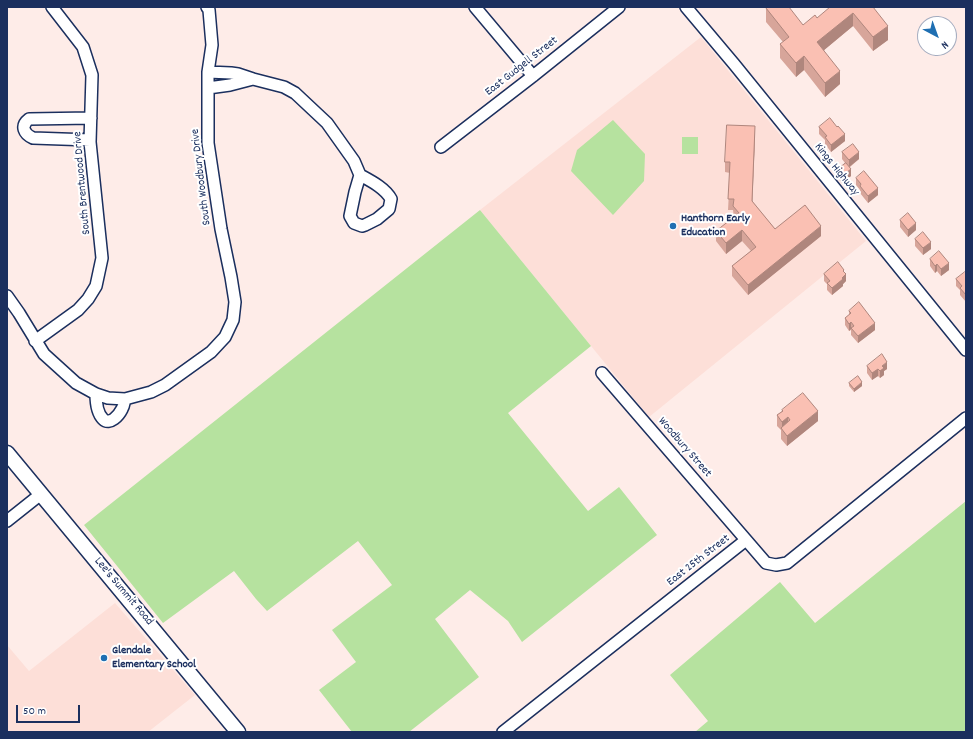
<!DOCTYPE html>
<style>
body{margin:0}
#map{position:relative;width:973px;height:739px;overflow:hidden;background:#feece8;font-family:Dekko,sans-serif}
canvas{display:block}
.frame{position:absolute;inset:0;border:8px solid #1b2f5e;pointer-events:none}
.north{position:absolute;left:917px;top:16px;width:40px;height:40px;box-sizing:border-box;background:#fff;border:1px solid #a4acbf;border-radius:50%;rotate:139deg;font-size:11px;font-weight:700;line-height:16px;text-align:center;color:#1b2f5e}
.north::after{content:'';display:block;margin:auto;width:14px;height:18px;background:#1f6fb2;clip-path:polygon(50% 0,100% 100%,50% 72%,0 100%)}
.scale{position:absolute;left:16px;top:705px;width:64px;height:18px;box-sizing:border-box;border:2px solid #1b2f5e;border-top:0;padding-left:5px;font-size:12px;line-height:14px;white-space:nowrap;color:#1b2f5e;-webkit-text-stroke:3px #fff;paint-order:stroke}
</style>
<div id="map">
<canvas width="973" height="739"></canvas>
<div class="frame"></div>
<div class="north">N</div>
<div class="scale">50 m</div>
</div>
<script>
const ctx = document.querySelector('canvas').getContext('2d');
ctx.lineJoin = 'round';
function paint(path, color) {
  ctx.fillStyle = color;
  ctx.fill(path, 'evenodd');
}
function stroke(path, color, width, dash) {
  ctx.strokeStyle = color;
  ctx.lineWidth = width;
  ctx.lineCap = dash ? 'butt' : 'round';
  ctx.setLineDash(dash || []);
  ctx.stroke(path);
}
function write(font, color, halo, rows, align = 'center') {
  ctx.font = font + ' Dekko,sans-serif';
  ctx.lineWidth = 4;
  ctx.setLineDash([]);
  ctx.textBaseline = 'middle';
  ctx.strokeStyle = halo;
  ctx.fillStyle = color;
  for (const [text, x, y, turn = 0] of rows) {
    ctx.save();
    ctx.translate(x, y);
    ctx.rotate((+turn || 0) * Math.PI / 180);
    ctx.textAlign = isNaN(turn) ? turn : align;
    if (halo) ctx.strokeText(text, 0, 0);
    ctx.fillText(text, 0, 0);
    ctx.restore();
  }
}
paint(new Path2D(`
 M 701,37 L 866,241 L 649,417 L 480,210 Z
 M 115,603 L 195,695 L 148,732 L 7,732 L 7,645 L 29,671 Z`), '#fddfd8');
paint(new Path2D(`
 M 613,120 L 645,154 L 644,181 L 613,215 L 571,171 L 577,150 Z
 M 682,137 L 698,137 L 698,154 L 682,154 Z
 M 480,210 L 591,346 L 508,413 L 588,511 L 619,487 L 657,535 L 522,642 L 508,621 L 470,590 L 435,619 L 479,677 L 409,732 L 352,732 L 319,690 L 356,662 L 332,630 L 392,585 L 358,541 L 267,611 L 256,599 L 234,571 L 163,623 L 84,525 Z
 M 966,501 L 966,732 L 695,732 L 708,721 L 670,675 L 780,582 L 815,623 Z`), '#b6e29f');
const minor = new Path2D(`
 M 475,7 L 533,76
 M 686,7 L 734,64 L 966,350
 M 208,72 L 231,73 L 238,74 L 253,79 L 284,87 L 295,93 L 327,123 L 354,161 L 360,175 L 355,192 L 350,216 L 354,223 L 362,226 L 365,225 L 377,219 L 389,209 L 391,199 C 385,188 371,181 360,175
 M 208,88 L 230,85 L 253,79
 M 90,140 L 33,138 C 24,134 20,126 29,119 L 91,118
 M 441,147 L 533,76 L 619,7
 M 7,296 L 19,313 L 44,354 L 76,383 L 96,394 L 108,398 L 125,399 L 151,392 L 165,385 L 211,352 L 225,337 L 233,320 L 235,302 L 231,277 L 221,229 L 208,143 L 208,72 L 212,45 L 209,10 L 207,7
 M 35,341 L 78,310 L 88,299 L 96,286 L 102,258 L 90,142 L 92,75 L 83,47 L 52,7
 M 602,373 L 766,563 L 776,565 L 787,563 L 966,418
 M 96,394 C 96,402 97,413 103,419 C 110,426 119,415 122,409 C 124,406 124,402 125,399
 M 7,521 L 41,494
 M 503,732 L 746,540`);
const major = new Path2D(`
 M 7,453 L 238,732`);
stroke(minor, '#1b2f5e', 14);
stroke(major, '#1b2f5e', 17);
stroke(minor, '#fff', 11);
stroke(major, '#fff', 14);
paint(new Path2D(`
 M 873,7 L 888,40 L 873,51 L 853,26 L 824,50 L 840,84 L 825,97 L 804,70 L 796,77 L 780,58 L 780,44 L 783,42 L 766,22 L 766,8 L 803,25 L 817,18 Z
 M 819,127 L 837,127 L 845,141 L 831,152 L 825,144 L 825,140 L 819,134 Z
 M 755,136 L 752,201 L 775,229 L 821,236 L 748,295 L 732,276 L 732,266 L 751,251 L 742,241 L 726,254 L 716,241 L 716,231 L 734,217 L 733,210 L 728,210 L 730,173 L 725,172 L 725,162 Z
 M 842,152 L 859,159 L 850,167 L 851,176 L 842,183 L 837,177 L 837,170 L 845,163 L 842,159 Z
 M 856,178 L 878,195 L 868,203 L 860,193 L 860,190 L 856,185 Z
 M 900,220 L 916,230 L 908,237 L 900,227 Z
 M 915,239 L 931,249 L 923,255 L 915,246 Z
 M 930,259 L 949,270 L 941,276 L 937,271 L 935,273 L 930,266 Z
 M 844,272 L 846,281 L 843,284 L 843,286 L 832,295 L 827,290 L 827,284 L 824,281 L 824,274 Z
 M 966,273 L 966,302 L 960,295 L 960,290 L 956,286 L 956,279 Z
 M 849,311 L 875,330 L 858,343 L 851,335 L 851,330 L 849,331 L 845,325 L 845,318 L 849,315 Z
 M 867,366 L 887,369 L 884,371 L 884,375 L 880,378 L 878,376 L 872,380 L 867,373 Z
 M 849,383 L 862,386 L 854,392 L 849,386 Z
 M 782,410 L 818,421 L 787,446 L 781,439 L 781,430 L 777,426 L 777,415 L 782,411 Z`), '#d7a59a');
paint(new Path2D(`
 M 853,13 L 853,26 L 817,56 L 817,42 Z
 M 888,26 L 888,40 L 873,51 L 873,37 Z
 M 804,56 L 804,70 L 796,77 L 796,63 Z
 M 840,71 L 840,84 L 825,97 L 825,83 Z
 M 755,126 L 755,136 L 752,211 L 752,201 Z
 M 845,134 L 845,141 L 831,152 L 831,145 Z
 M 859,152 L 859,159 L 849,167 L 849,160 Z
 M 851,169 L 851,176 L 842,183 L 842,176 Z
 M 878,188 L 878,195 L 868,203 L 868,196 Z
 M 916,223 L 916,230 L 908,237 L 908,230 Z
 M 821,226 L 821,236 L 748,295 L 748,285 Z
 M 742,230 L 742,241 L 726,254 L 726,243 Z
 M 931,242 L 931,249 L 923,255 L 923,248 Z
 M 949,263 L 949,270 L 941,276 L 941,269 Z
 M 937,264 L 937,271 L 935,273 L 935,266 Z
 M 844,270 L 844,276 L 846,274 L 846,281 L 843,284 L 843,286 L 832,295 L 832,288 Z
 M 851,322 L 851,329 L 849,331 L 849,324 Z
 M 875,323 L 875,330 L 858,343 L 858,336 Z
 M 887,362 L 887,369 L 884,371 L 884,375 L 880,378 L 880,371 L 882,366 Z
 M 878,369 L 878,376 L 872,380 L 872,373 Z
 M 862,382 L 862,386 L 854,392 L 854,389 Z
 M 818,411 L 818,421 L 787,446 L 787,436 Z
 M 788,417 L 788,428 L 782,430 L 782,422 Z`), '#af867d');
const building = new Path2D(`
 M 767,7 L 789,7 L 803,25 L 815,15 L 817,18 L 830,7 L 873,7 L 888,26 L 873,37 L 853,13 L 817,42 L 840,71 L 825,83 L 804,56 L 796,63 L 780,44 L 789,37 L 766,8 Z
 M 830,118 L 837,127 L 838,126 L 845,134 L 831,145 L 825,137 L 827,136 L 819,127 Z
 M 727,125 L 755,126 L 752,201 L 775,229 L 805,205 L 821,226 L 748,285 L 732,266 L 756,247 L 742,230 L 726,243 L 716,231 L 739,213 L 733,206 L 734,199 L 728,199 L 730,162 L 725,162 Z
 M 853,144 L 859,152 L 849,160 L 842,152 Z
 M 846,163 L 851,169 L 842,176 L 837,170 Z
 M 864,171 L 878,188 L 868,196 L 860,186 L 861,184 L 856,178 Z
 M 908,213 L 916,223 L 908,230 L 900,220 Z
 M 923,232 L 931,242 L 923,248 L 915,239 Z
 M 939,251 L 949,263 L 941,269 L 937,264 L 935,266 L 930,259 Z
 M 838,262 L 844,270 L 843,271 L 846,274 L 842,278 L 843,279 L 832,288 L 827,283 L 830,281 L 824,274 Z
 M 965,272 L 966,273 L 966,295 L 960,288 L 962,286 L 956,279 Z
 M 859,302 L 875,323 L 858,336 L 851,328 L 854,326 L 851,322 L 849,324 L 845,318 L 851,313 L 849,311 Z
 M 882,354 L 887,362 L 882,366 L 884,368 L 880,371 L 878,369 L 872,373 L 867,366 Z
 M 858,376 L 862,382 L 854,389 L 849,383 Z
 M 803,393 L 818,411 L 787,436 L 781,428 L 790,420 L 788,417 L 782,422 L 777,415 L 783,411 L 782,410 Z`);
paint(building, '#fac0b3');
stroke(building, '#af867d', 1);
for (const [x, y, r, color] of [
 [673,226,4,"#1f6fb2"],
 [104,658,4,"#1f6fb2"]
]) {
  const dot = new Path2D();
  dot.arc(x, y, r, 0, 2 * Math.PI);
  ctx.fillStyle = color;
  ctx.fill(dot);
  stroke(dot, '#fff', 1.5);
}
write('12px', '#1b2f5e', '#fff', [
 ["East Gudgell Street",522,67,-38],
 ["Kings Highway",836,170,51],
 ["South Woodbury Drive",202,177,-97],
 ["South Brentwood Drive",83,183,-95],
 ["Woodbury Street",684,448,49],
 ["East 25th Street",699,561,-38],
 ["Lee's Summit Road",123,592,50]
]);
write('bold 12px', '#1b2f5e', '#fff', [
 ["Hanthorn Early",681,219],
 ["Education",681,233],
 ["Glendale",112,651],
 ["Elementary School",112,665]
], 'left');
</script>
